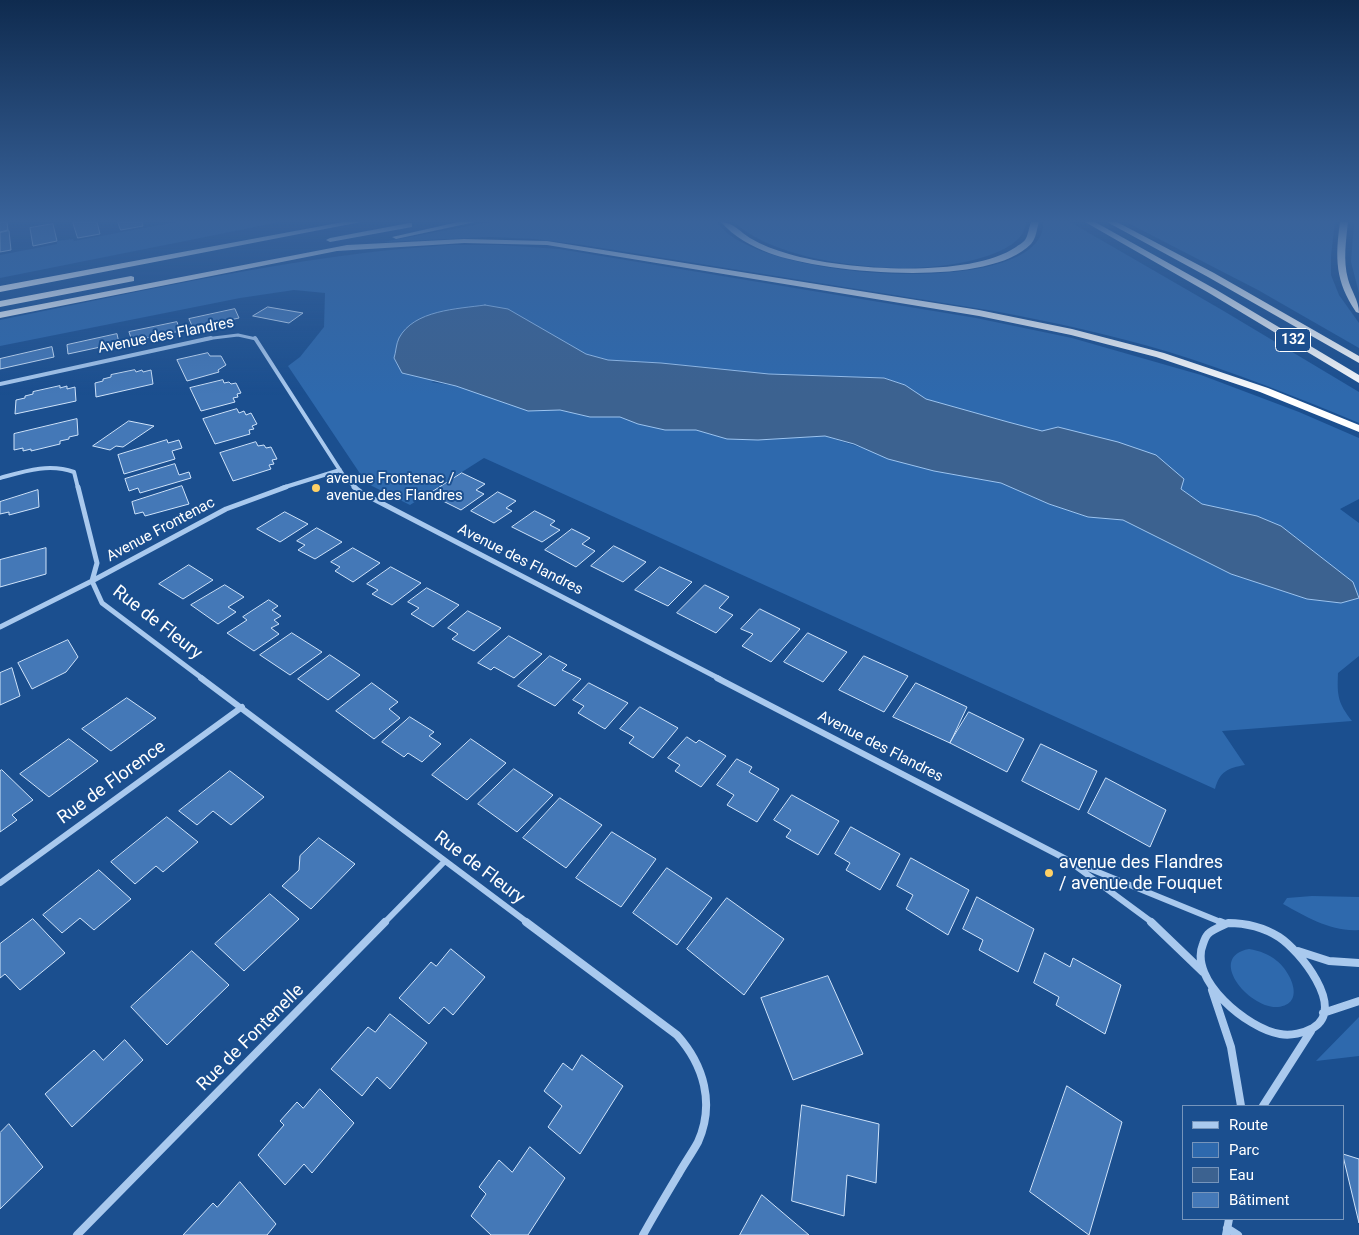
<!DOCTYPE html>
<meta charset="utf-8">
<style>
body{margin:0}
#map{position:relative;width:1359px;height:1235px;overflow:hidden;background:#1b4f8f;font-family:Roboto,sans-serif}
canvas{display:block}
.legend{position:absolute;left:1182px;top:1105px;width:162px;height:115px;box-sizing:border-box;background:#1b4f8f;border:1px solid #7695bc;margin:0;padding:6px 9px;list-style:none;font-size:15px;color:#fff}
.legend li{display:flex;align-items:center;gap:10px;height:25px}
.legend b{width:25px;border:1px solid #7695bc}
</style>
<div id="map">
<canvas width="1359" height="1235"></canvas>
<ul class="legend">
<li><b style="height:6px;background:#a9c9ee"></b>Route</li>
<li><b style="height:14px;background:#2e69ad"></b>Parc</li>
<li><b style="height:14px;background:#3c6290"></b>Eau</li>
<li><b style="height:14px;background:#4478b7"></b>Bâtiment</li>
</ul>
</div>
<script>
const ctx = document.querySelector('canvas').getContext('2d');
ctx.lineJoin = 'round';
function paint(path, color) {
  ctx.fillStyle = color;
  ctx.fill(path, 'evenodd');
}
function stroke(path, color, width, dash) {
  ctx.strokeStyle = color;
  ctx.lineWidth = width;
  ctx.lineCap = dash ? 'butt' : 'round';
  ctx.setLineDash(dash || []);
  ctx.stroke(path);
}
function write(font, color, halo, rows, align = 'center') {
  ctx.font = font + ' Roboto,sans-serif';
  ctx.lineWidth = 4;
  ctx.setLineDash([]);
  ctx.textBaseline = 'middle';
  ctx.strokeStyle = halo;
  ctx.fillStyle = color;
  for (const [text, x, y, turn = 0] of rows) {
    ctx.save();
    ctx.translate(x, y);
    ctx.rotate((+turn || 0) * Math.PI / 180);
    ctx.textAlign = isNaN(turn) ? turn : align;
    if (halo) ctx.strokeText(text, 0, 0);
    ctx.fillText(text, 0, 0);
    ctx.restore();
  }
}
paint(new Path2D(`
 M 176,222 L 280,222 L 0,278 L 0,255 L 57,244 L 57,241 L 73,239 L 74,241 Z
 M 490,222 L 717,222 C 755,282 1048,300 1043,222 L 1070,222 L 1222,310 L 1359,392 L 1359,423 C 1297,397 1234,372 1169,352 C 1112,335 1053,322 994,311 L 583,245 L 535,239 L 490,237 L 383,242 Z
 M 734,222 L 1026,222 C 1025,237 1012,245 1000,251 C 945,275 866,270 809,257 C 782,250 755,241 734,222 Z
 M 1126,222 L 1335,222 L 1331,256 L 1331,275 L 1339,295 L 1359,323 L 1359,348 L 1258,290 Z
 M 1354,222 L 1359,222 L 1359,293 L 1351,262 Z
 M 449,245 L 501,245 L 559,249 L 976,318 L 1072,338 L 1201,375 L 1299,412 L 1359,438 L 1359,499 L 1340,509 L 1359,523 L 1359,597 L 1353,582 L 1281,526 L 1257,516 L 1202,504 L 1181,489 L 1058,427 L 1042,431 L 1008,422 L 926,399 L 905,385 L 884,378 L 769,374 L 661,363 L 608,360 L 586,354 L 562,340 L 431,382 L 456,386 L 528,411 L 560,410 L 590,417 L 620,417 L 638,424 L 665,430 L 696,430 L 727,439 L 758,440 L 825,436 L 934,471 L 1001,483 L 1049,504 L 1088,517 L 1123,520 L 1231,574 L 1307,599 L 1341,603 L 1359,598 L 1359,656 L 1338,673 C 1337,696 1338,703 1352,721 L 1222,731 L 1245,765 C 1228,768 1220,771 1215,789 L 484,458 L 410,505 L 372,486 L 363,478 L 288,366 L 300,357 L 324,327 L 325,293 L 294,290 L 240,298 L 0,346 L 0,320 C 149,290 297,255 449,245 Z
 M 1312,896 L 1359,897 L 1359,930 C 1331,932 1307,917 1283,904 L 1287,898 Z
 M 1249,949 C 1260,951 1269,954 1277,961 C 1291,972 1306,1004 1278,1007 C 1249,1009 1206,957 1249,949 Z
 M 1359,1017 L 1359,1056 L 1316,1061 Z`), '#2e69ad');
const water = new Path2D(`
 M 485,305 L 508,309 L 586,354 L 608,360 L 661,363 L 769,374 L 884,378 L 905,385 L 926,399 L 1008,422 L 1042,431 L 1058,427 L 1118,442 L 1156,455 L 1184,479 L 1181,489 L 1202,504 L 1257,516 L 1281,526 L 1353,582 L 1359,598 L 1341,603 L 1307,599 L 1231,574 L 1123,520 L 1088,517 L 1049,504 L 1001,483 L 934,471 L 888,459 L 854,444 L 825,436 L 758,440 L 727,439 L 696,430 L 665,430 L 638,424 L 620,417 L 590,417 L 560,410 L 528,411 L 456,386 L 402,373 L 394,358 C 396,352 396,344 399,338 C 414,310 457,309 485,305 Z`);
paint(water, '#3c6290');
stroke(water, '#9cc4f0', 1);
const building = new Path2D(`
 M 0,222 L 7,222 L 8,230 L 0,232 Z
 M 73,222 L 97,222 L 100,234 L 78,238 Z
 M 118,222 L 142,222 L 143,226 L 121,230 Z
 M 53,224 L 57,241 L 33,246 L 30,228 Z
 M 9,231 L 11,250 L 0,252 L 0,233 Z
 M 268,307 L 303,313 L 289,323 L 253,316 Z
 M 235,309 L 239,318 L 193,328 L 189,319 Z
 M 177,322 L 180,331 L 132,341 L 129,332 Z
 M 117,334 L 119,343 L 68,354 L 67,345 Z
 M 52,347 L 54,357 L 0,369 L 0,359 Z
 M 208,353 L 210,356 L 221,356 L 226,365 L 218,370 L 219,372 L 187,381 L 177,360 Z
 M 135,370 L 136,372 L 142,370 L 143,372 L 151,370 L 153,384 L 96,397 L 95,383 L 103,381 L 103,379 L 111,377 L 111,375 Z
 M 223,380 L 224,383 L 229,382 L 231,384 L 236,383 L 241,393 L 237,394 L 238,397 L 233,398 L 235,402 L 201,411 L 190,388 Z
 M 60,386 L 60,388 L 67,386 L 67,389 L 75,387 L 76,401 L 15,414 L 16,400 L 25,398 L 25,396 L 33,394 L 33,392 Z
 M 237,409 L 239,413 L 244,411 L 246,415 L 251,413 L 257,424 L 252,426 L 254,429 L 249,430 L 250,434 L 215,444 L 203,419 Z
 M 77,419 L 78,435 L 69,437 L 69,439 L 60,441 L 60,444 L 31,451 L 31,449 L 23,451 L 23,448 L 14,450 L 14,434 Z
 M 129,421 L 154,426 L 123,447 L 116,446 L 110,450 L 93,446 Z
 M 167,440 L 168,443 L 179,440 L 182,448 L 172,451 L 175,459 L 124,474 L 118,455 Z
 M 256,442 L 258,446 L 264,445 L 266,448 L 271,447 L 277,459 L 272,460 L 274,464 L 269,465 L 271,469 L 233,481 L 220,453 Z
 M 175,464 L 179,475 L 189,472 L 191,478 L 140,493 L 138,488 L 129,491 L 125,479 Z
 M 462,473 L 485,484 L 476,490 L 484,494 L 461,510 L 429,494 Z
 M 182,486 L 189,504 L 145,516 L 143,512 L 135,514 L 132,502 Z
 M 38,490 L 39,507 L 9,515 L 9,512 L 0,514 L 0,502 Z
 M 498,492 L 516,501 L 506,508 L 512,511 L 494,523 L 471,511 Z
 M 535,511 L 555,521 L 550,525 L 560,530 L 542,542 L 512,527 Z
 M 285,512 L 308,524 L 280,542 L 257,529 Z
 M 317,528 L 342,542 L 315,559 L 298,550 L 305,545 L 297,541 Z
 M 572,529 L 590,538 L 582,544 L 595,551 L 576,567 L 545,550 Z
 M 614,546 L 646,562 L 623,582 L 591,566 Z
 M 46,548 L 46,574 L 0,587 L 0,560 Z
 M 353,548 L 380,563 L 353,582 L 335,571 L 340,567 L 331,562 Z
 M 189,565 L 213,580 L 183,599 L 159,584 Z
 M 391,567 L 421,583 L 392,605 L 372,594 L 378,590 L 367,584 Z
 M 660,567 L 692,582 L 668,606 L 635,590 Z
 M 225,585 L 244,597 L 228,607 L 236,612 L 218,624 L 191,605 Z
 M 705,585 L 729,597 L 719,608 L 733,615 L 716,633 L 677,613 Z
 M 427,588 L 459,605 L 433,627 L 411,614 L 419,608 L 408,602 Z
 M 269,600 L 278,606 L 272,610 L 281,616 L 274,620 L 279,624 L 271,628 L 279,634 L 254,651 L 227,633 L 247,620 L 243,617 Z
 M 760,609 L 800,629 L 771,662 L 742,646 L 753,634 L 741,629 Z
 M 468,611 L 501,628 L 474,651 L 452,639 L 458,634 L 448,628 Z
 M 292,633 L 322,652 L 290,675 L 260,655 Z
 M 808,633 L 847,652 L 823,682 L 784,662 Z
 M 509,636 L 542,654 L 514,678 L 494,667 L 491,670 L 478,663 Z
 M 68,640 L 78,657 L 66,672 L 32,689 L 18,663 Z
 M 330,655 L 360,675 L 328,700 L 298,679 Z
 M 550,656 L 567,665 L 562,670 L 581,679 L 555,706 L 518,686 Z
 M 864,656 L 908,676 L 884,712 L 839,690 Z
 M 12,668 L 20,696 L 0,705 L 0,673 Z
 M 372,683 L 398,702 L 389,709 L 400,718 L 374,739 L 336,711 Z
 M 589,683 L 628,703 L 605,729 L 578,713 L 584,706 L 573,700 Z
 M 916,683 L 967,707 L 950,743 L 893,717 Z
 M 127,698 L 156,718 L 111,751 L 82,729 Z
 M 640,707 L 678,728 L 653,758 L 629,743 L 634,737 L 620,729 Z
 M 969,712 L 1024,739 L 1007,772 L 950,743 Z
 M 410,717 L 434,732 L 429,736 L 441,744 L 422,762 L 408,753 L 404,757 L 382,742 Z
 M 687,737 L 696,743 L 699,740 L 726,756 L 701,787 L 675,771 L 680,765 L 668,758 Z
 M 69,739 L 98,761 L 49,797 L 20,774 Z
 M 471,739 L 506,763 L 467,800 L 432,775 Z
 M 1041,744 L 1097,771 L 1079,810 L 1022,781 Z
 M 737,759 L 752,767 L 749,772 L 779,789 L 757,822 L 727,805 L 734,795 L 717,785 Z
 M 514,769 L 553,795 L 517,832 L 478,804 Z
 M 2,770 L 33,800 L 12,815 L 17,820 L 0,832 L 0,771 Z
 M 230,771 L 264,797 L 231,825 L 213,811 L 197,825 L 179,811 Z
 M 1106,778 L 1166,810 L 1150,847 L 1088,813 Z
 M 792,795 L 839,821 L 818,855 L 786,837 L 791,830 L 774,820 Z
 M 560,798 L 602,825 L 566,868 L 523,838 Z
 M 167,817 L 198,842 L 163,872 L 156,866 L 135,884 L 111,862 Z
 M 851,827 L 900,854 L 880,890 L 846,870 L 850,863 L 835,854 Z
 M 612,832 L 656,859 L 621,907 L 576,878 Z
 M 319,838 L 355,864 L 311,909 L 282,886 L 299,870 L 300,856 Z
 M 911,858 L 969,890 L 948,935 L 906,909 L 913,895 L 897,886 Z
 M 667,868 L 712,898 L 677,945 L 633,913 Z
 M 99,870 L 131,899 L 94,930 L 80,918 L 62,933 L 43,915 Z
 M 270,894 L 299,919 L 244,971 L 215,944 Z
 M 977,897 L 1034,929 L 1018,972 L 979,950 L 983,940 L 963,929 Z
 M 727,898 L 784,939 L 744,995 L 687,949 Z
 M 33,919 L 65,953 L 20,990 L 5,974 L 0,978 L 0,944 Z
 M 451,949 L 485,977 L 453,1015 L 444,1007 L 429,1024 L 399,998 L 431,962 L 436,966 Z
 M 192,951 L 229,985 L 167,1045 L 131,1007 Z
 M 1045,953 L 1070,967 L 1073,958 L 1121,985 L 1105,1034 L 1056,1005 L 1059,997 L 1034,983 Z
 M 828,976 L 863,1054 L 793,1080 L 761,998 Z
 M 390,1014 L 427,1043 L 390,1089 L 377,1077 L 362,1096 L 331,1069 L 368,1027 L 375,1032 Z
 M 125,1040 L 143,1060 L 72,1127 L 45,1094 L 94,1050 L 103,1060 Z
 M 582,1055 L 623,1086 L 580,1154 L 548,1127 L 562,1106 L 544,1091 L 563,1063 L 572,1070 Z
 M 1067,1086 L 1122,1122 L 1089,1235 L 1030,1192 Z
 M 320,1089 L 354,1123 L 312,1173 L 304,1164 L 285,1185 L 258,1155 L 284,1125 L 280,1121 L 297,1102 L 303,1108 Z
 M 802,1105 L 879,1124 L 876,1183 L 847,1175 L 844,1216 L 792,1201 Z
 M 9,1124 L 43,1167 L 0,1209 L 0,1133 Z
 M 530,1147 L 565,1178 L 528,1235 L 491,1235 L 471,1216 L 486,1194 L 479,1187 L 499,1160 L 512,1172 Z
 M 1343,1154 L 1359,1159 L 1359,1223 L 1343,1156 Z
 M 240,1182 L 276,1224 L 267,1235 L 183,1235 L 213,1203 L 217,1207 Z
 M 762,1195 L 809,1235 L 740,1235 Z`);
paint(building, '#4478b7');
stroke(building, '#cfe3fa', 1);
stroke(new Path2D(`
 M 205,339 L 238,335 L 256,339`), '#a9c9ee', 3);
stroke(new Path2D(`
 M 255,338 L 343,475 L 356,488
 M 0,384 L 211,338
 M 0,478 C 25,471 49,463 74,472 L 78,488
 M 282,488 L 340,470`), '#a9c9ee', 4);
stroke(new Path2D(`
 M 78,487 L 97,563 L 92,581 L 102,603 L 203,679
 M 354,487 L 362,493 L 720,679
 M 0,627 L 92,581 L 226,509 L 286,487`), '#a9c9ee', 5);
stroke(new Path2D(`
 M 201,678 L 528,923
 M 717,678 L 1066,859 L 1223,923
 M 1073,864 L 1153,923
 M 0,883 L 242,707
 M 384,923 L 445,861
 M 1228,923 L 1231,923`), '#a9c9ee', 6);
stroke(new Path2D(`
 M 526,922 L 677,1035 C 704,1065 715,1104 698,1142 C 692,1153 684,1164 678,1175 C 666,1195 654,1215 643,1235
 M 1151,922 L 1203,972
 M 1220,922 L 1225,924
 M 1228,923 C 1246,923 1263,927 1279,937 C 1299,950 1347,1008 1313,1028 C 1304,1033 1291,1036 1280,1034 C 1248,1029 1188,980 1203,944 C 1204,941 1206,936 1208,934 C 1213,929 1222,926 1228,923 Z
 M 1298,951 L 1329,961 L 1359,963
 M 1212,990 L 1231,1047 L 1241,1106
 M 1323,1013 L 1359,1001
 M 1263,1106 L 1311,1031
 M 1227,1228 L 1238,1235
 M 77,1235 L 385,922
 M 1226,1235 L 1229,1219`), '#a9c9ee', 8);
paint(new Path2D(`
 M 343,222 L 361,222 L 0,292 L 0,286 Z
 M 458,222 L 475,222 L 396,239 L 392,237 Z
 M 721,222 C 733,222 740,232 750,238 C 762,245 775,250 789,254 C 842,270 969,279 1016,247 C 1018,245 1023,243 1025,240 C 1028,236 1029,227 1031,222 L 1039,222 C 1037,228 1036,239 1031,244 C 988,289 823,273 769,253 C 751,246 734,237 721,222 Z
 M 1085,222 L 1095,222 L 1215,289 L 1359,375 L 1359,383 L 1209,293 Z
 M 1107,222 L 1117,222 L 1214,273 L 1359,356 L 1359,363 L 1208,277 Z
 M 1340,222 L 1348,222 C 1346,241 1343,260 1348,279 C 1351,291 1359,300 1359,313 L 1356,312 C 1335,281 1335,258 1340,222 Z
 M 409,223 L 412,223 L 412,227 L 330,242 L 326,240 L 330,238 Z
 M 464,239 L 547,241 L 979,310 L 1072,329 L 1164,353 L 1268,388 L 1359,425 L 1359,432 L 1260,392 L 1156,357 L 1071,335 L 979,316 L 547,245 L 464,243 L 337,251 L 0,318 L 0,312 L 347,245 Z
 M 131,276 L 134,277 L 134,281 L 0,307 L 0,301 Z`), '#fff');
const sky = ctx.createLinearGradient(0, 0, 0, 395);
sky.addColorStop(0, '#0f2b4f');
sky.addColorStop(0.56, '#39639b');
sky.addColorStop(1, '#39639b00');
ctx.fillStyle = sky;
ctx.fillRect(0, 0, 1359, 395);
for (const [x, y, r, color] of [
 [316,488,5,"#ffd166"],
 [1049,873,5,"#ffd166"]
]) {
  const dot = new Path2D();
  dot.arc(x, y, r, 0, 2 * Math.PI);
  ctx.fillStyle = color;
  ctx.fill(dot);
  stroke(dot, '#1b4f8f', 2);
}
for (const [x, y, w] of [
 [1293,340,35]
]) {
  const box = new Path2D();
  box.roundRect(x - w / 2, y - 11.5, w, 23, 4);
  ctx.fillStyle = '#1b4f8f';
  ctx.fill(box);
  stroke(box, '#fff', 1);
}
write('bold 14px', '#fff', null, [
 ["132",1293,340]
]);
write('15px', '#fff', '#1b4f8f', [
 ["Avenue des Flandres",166,336,-11],
 ["Avenue Frontenac",161,530,-28],
 ["Avenue des Flandres",520,560,27],
 ["Avenue des Flandres",880,747,27]
]);
write('15px', '#fff', '#1b4f8f', [
 ["avenue Frontenac /",326,479],
 ["avenue des Flandres",326,496]
], 'left');
write('18px', '#fff', '#1b4f8f', [
 ["Rue de Fleury",157,623,38],
 ["Rue de Florence",112,783,-36],
 ["Rue de Fleury",479,868,37],
 ["Rue de Fontenelle",251,1038,-45]
]);
write('18px', '#fff', '#1b4f8f', [
 ["avenue des Flandres",1059,863],
 ["/ avenue de Fouquet",1059,884]
], 'left');
</script>
